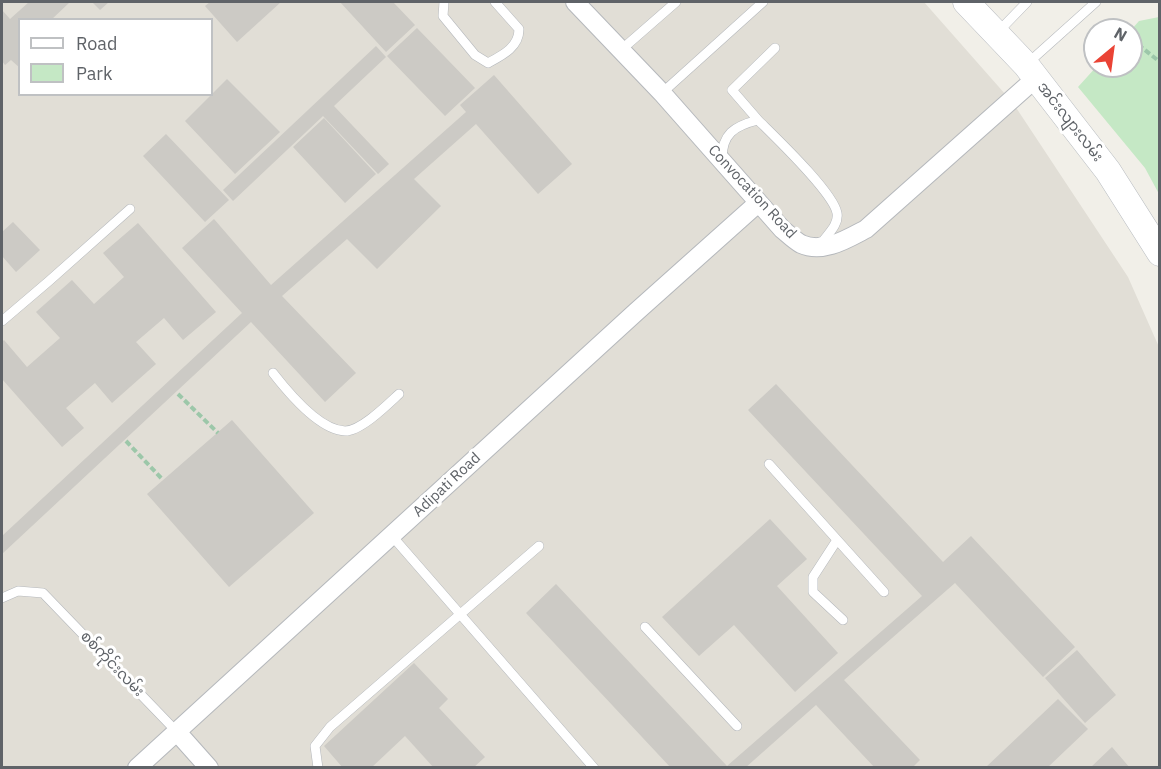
<!DOCTYPE html>
<meta charset="utf-8">
<style>
body{margin:0}
#map{position:relative;width:1161px;height:769px;overflow:hidden;background:#f1efe8;font-family:"IBM Plex Sans",sans-serif}
canvas{display:block}
.frame{position:absolute;inset:0;border:3px solid #5f6368;pointer-events:none}
.legend{position:absolute;left:18px;top:18px;width:195px;height:78px;box-sizing:border-box;background:#fff;border:2px solid #bfc1c3;margin:0;padding:8px 10px;list-style:none;font-size:18px;color:#5f6368}
.legend li{display:flex;align-items:center;gap:12px;height:30px}
.legend b{width:30px;border:2px solid #bfc1c3}
.north{position:absolute;left:1083px;top:18px;width:60px;height:60px;box-sizing:border-box;background:#fff;border:2px solid #bfc1c3;border-radius:50%;rotate:29deg;font-size:16px;font-weight:700;line-height:24px;text-align:center;color:#5f6368}
.north::after{content:'';display:block;margin:auto;width:21px;height:27px;background:#ea4335;clip-path:polygon(50% 0,100% 100%,50% 72%,0 100%)}
</style>
<div id="map">
<canvas width="1161" height="769"></canvas>
<div class="frame"></div>
<ul class="legend">
<li><b style="height:8px;background:#fff"></b>Road</li>
<li><b style="height:16px;background:#c5e8c5"></b>Park</li>
</ul>
<div class="north">N</div>
</div>
<script>
const ctx = document.querySelector('canvas').getContext('2d');
ctx.lineJoin = 'round';
function paint(path, color) {
  ctx.fillStyle = color;
  ctx.fill(path, 'evenodd');
}
function stroke(path, color, width, dash) {
  ctx.strokeStyle = color;
  ctx.lineWidth = width;
  ctx.lineCap = dash ? 'butt' : 'round';
  ctx.setLineDash(dash || []);
  ctx.stroke(path);
}
function write(font, color, halo, rows, align = 'center') {
  ctx.font = font + ' "IBM Plex Sans","Noto Sans Myanmar",sans-serif';
  ctx.lineWidth = 6;
  ctx.setLineDash([]);
  ctx.textBaseline = 'middle';
  ctx.strokeStyle = halo;
  ctx.fillStyle = color;
  for (const [text, x, y, turn = 0] of rows) {
    ctx.save();
    ctx.translate(x, y);
    ctx.rotate((+turn || 0) * Math.PI / 180);
    ctx.textAlign = isNaN(turn) ? turn : align;
    if (halo) ctx.strokeText(text, 0, 0);
    ctx.fillText(text, 0, 0);
    ctx.restore();
  }
}
paint(new Path2D(`
 M 2,2 L 924,2 L 1013,103 L 1128,277 L 1159,347 L 1159,767 L 2,767 ZM 20,20 L 212,20 L 212,94 L 20,94 Z`), '#e1ded6');
paint(new Path2D(`
 M 1159,17 L 1160,17 L 1159,194 L 1145,168 L 1078,87 L 1097,66 L 1131,66 L 1131,30 L 1139,21 Z`), '#c5e8c5');
paint(new Path2D(`
 M 29,2 L 70,2 L 51,20 L 20,20 L 20,68 L 11,60 L 5,65 L 2,61 L 2,10 L 10,19 Z
 M 92,2 L 109,2 L 100,10 Z
 M 210,2 L 281,2 L 237,42 L 205,6 Z
 M 340,2 L 393,2 L 415,25 L 386,52 Z
 M 417,28 L 475,88 L 445,116 L 387,56 Z
 M 376,46 L 386,57 L 334,106 L 389,164 L 378,174 L 323,116 L 233,201 L 223,190 Z
 M 494,75 L 572,164 L 538,194 L 476,124 L 414,179 L 441,206 L 377,269 L 347,239 L 282,296 L 356,373 L 325,402 L 251,322 L 2,554 L 2,536 L 242,313 L 182,248 L 214,219 L 271,285 L 466,112 L 460,105 Z
 M 227,79 L 280,132 L 235,174 L 185,121 Z
 M 324,118 L 376,174 L 345,203 L 293,147 Z
 M 166,134 L 229,200 L 205,222 L 143,156 Z
 M 13,222 L 40,250 L 16,272 L 2,256 L 2,232 Z
 M 138,223 L 216,312 L 183,340 L 164,318 L 136,342 L 156,364 L 112,403 L 95,383 L 66,408 L 84,428 L 62,447 L 2,379 L 2,342 L 4,340 L 27,367 L 60,338 L 36,312 L 72,280 L 94,304 L 124,277 L 103,253 Z
 M 776,384 L 943,562 L 971,536 L 1075,647 L 1043,677 L 955,583 L 844,680 L 920,760 L 912,768 L 875,768 L 816,705 L 745,768 L 671,768 L 526,613 L 556,584 L 727,766 L 922,596 L 748,410 Z
 M 232,420 L 314,513 L 229,587 L 147,494 Z
 M 770,519 L 807,559 L 777,586 L 838,653 L 795,692 L 734,625 L 699,656 L 662,617 Z
 M 1077,650 L 1116,695 L 1085,723 L 1045,678 Z
 M 414,663 L 448,699 L 439,708 L 485,757 L 473,768 L 434,768 L 405,736 L 371,768 L 343,768 L 324,746 Z
 M 1058,699 L 1088,729 L 1047,768 L 985,768 Z
 M 1112,747 L 1130,768 L 1090,768 Z`), '#cccac5');
const service = new Path2D(`
 M 444,2 L 443,16 L 475,55 L 488,63 C 503,55 519,47 519,29 L 495,2
 M 998,32 L 1027,2
 M 621,50 L 676,2
 M 1028,63 L 1096,2
 M 662,93 L 763,2
 M 758,120 C 775,137 833,192 837,213 C 839,224 829,233 823,241 L 817,243
 M 722,159 C 722,134 734,126 758,120 L 732,90 L 775,48
 M 2,321 L 49,281 L 130,209
 M 273,373 C 287,391 319,430 345,431 C 361,431 387,405 399,394
 M 769,464 L 884,592
 M 392,536 L 594,768
 M 837,540 L 813,577 L 813,592 L 843,620
 M 2,598 L 18,591 L 43,593 L 177,732
 M 645,627 L 737,726
 M 318,768 L 315,746 L 330,727 L 539,546`);
const minor = new Path2D(`
 M 575,2 L 662,93 L 782,229 C 788,234 794,240 801,244 C 823,254 847,239 866,229 L 1036,78
 M 177,732 L 209,768
 M 137,768 L 636,312 L 758,203`);
const secondary = new Path2D(`
 M 966,2 L 1026,65 L 1108,171 L 1160,253`);
stroke(service, '#b5b8bc', 10);
stroke(minor, '#b5b8bc', 20);
stroke(secondary, '#b6babf', 27);
stroke(new Path2D(`
 M 1131,39 L 1160,62
 M 178,394 L 218,433
 M 126,441 L 163,480`), '#9cc7a9', 4, [6, 3]);
stroke(service, '#fff', 9);
stroke(minor, '#fff', 18);
stroke(secondary, '#fff', 26);
write('15px', '#5f6368', '#fff', [
 ["အင်းလျားလမ်း",1070,122,52],
 ["Convocation Road",752,192,47],
 ["Adipati Road",447,485,-43],
 ["စစ်ကိုင်းလမ်း",112,664,46]
]);
</script>
